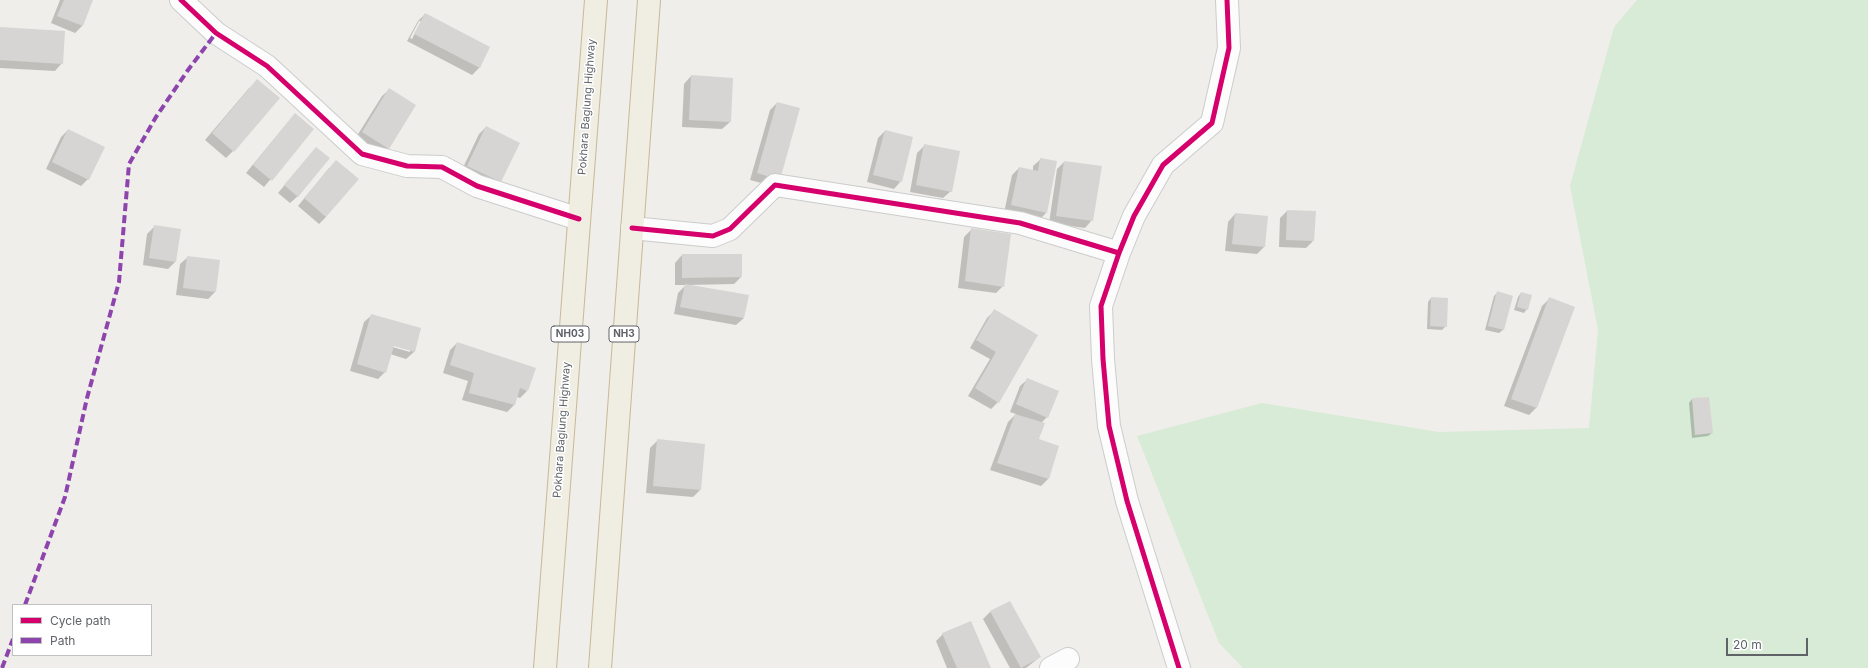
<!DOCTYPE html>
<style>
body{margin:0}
#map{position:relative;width:1868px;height:668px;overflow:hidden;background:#efeeea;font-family:Inter,sans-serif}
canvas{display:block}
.legend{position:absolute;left:12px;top:604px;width:140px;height:52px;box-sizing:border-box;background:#fff;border:1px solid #bfc1c3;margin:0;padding:5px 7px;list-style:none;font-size:12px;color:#5f6368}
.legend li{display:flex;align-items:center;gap:8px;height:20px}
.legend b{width:20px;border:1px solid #bfc1c3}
.scale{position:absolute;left:1726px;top:638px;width:82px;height:18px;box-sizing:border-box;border:2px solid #5f6368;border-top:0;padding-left:5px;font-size:12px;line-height:14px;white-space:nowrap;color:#5f6368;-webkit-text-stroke:3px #fff;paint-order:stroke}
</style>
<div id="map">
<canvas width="1868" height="668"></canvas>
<ul class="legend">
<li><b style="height:5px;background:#d6006c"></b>Cycle path</li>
<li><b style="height:5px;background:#8e44ad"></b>Path</li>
</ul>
<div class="scale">20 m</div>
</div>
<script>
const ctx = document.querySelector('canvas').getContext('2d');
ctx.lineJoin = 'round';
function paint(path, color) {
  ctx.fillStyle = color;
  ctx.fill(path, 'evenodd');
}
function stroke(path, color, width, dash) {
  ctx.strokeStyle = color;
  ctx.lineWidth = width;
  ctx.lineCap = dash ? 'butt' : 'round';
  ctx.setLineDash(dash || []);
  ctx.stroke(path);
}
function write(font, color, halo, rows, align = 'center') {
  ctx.font = font + ' Inter,sans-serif';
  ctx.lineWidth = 3;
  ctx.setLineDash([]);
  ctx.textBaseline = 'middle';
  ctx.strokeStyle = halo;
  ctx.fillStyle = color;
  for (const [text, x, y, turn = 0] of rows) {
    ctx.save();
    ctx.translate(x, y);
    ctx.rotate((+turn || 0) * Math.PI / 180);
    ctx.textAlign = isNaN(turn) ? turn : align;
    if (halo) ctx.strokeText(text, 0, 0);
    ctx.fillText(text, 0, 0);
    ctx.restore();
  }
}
paint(new Path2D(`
 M 1637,0 L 1868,0 L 1868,668 L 1243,668 L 1219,643 L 1137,436 L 1262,403 L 1439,432 L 1589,428 L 1598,330 L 1570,186 L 1614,27 Z`), '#d8ebd6');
paint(new Path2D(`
 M 60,0 L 92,0 L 82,26 L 75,33 L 51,23 Z
 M 425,14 L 489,47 L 479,68 L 472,75 L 407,41 L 418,21 ZM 419,21 L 421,21 L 412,39 L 410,38 Z
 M 0,28 L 62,63 L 55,71 L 0,68 Z
 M 691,76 L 730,122 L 722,129 L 682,127 L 684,84 Z
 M 250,87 L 233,151 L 226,158 L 205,140 Z
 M 390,89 L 388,148 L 381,155 L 355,139 L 382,96 Z
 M 777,103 L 772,186 L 750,180 L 770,110 Z
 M 288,122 L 313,129 L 264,187 L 246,173 Z
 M 486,127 L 519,143 L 500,182 L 493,189 L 460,174 L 479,134 Z
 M 68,130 L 88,179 L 81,186 L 46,169 L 61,137 Z
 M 885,131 L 901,181 L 894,189 L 867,182 L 878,138 Z
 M 924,146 L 951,191 L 943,198 L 910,192 L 917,153 Z
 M 316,148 L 298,196 L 290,203 L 278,193 Z
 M 1041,159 L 1056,162 L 1046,213 L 1039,220 L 1004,213 L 1012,175 L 1019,168 L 1033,171 L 1033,166 Z
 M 1064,162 L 1092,220 L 1085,228 L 1049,223 L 1057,169 Z
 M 329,168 L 326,217 L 319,224 L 298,206 Z
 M 1287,211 L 1313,241 L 1306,248 L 1279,247 L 1280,218 Z
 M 1235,214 L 1264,247 L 1257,254 L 1225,251 L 1228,222 Z
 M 155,226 L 180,230 L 175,262 L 168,269 L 143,265 L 147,234 Z
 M 972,229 L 1003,286 L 996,293 L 958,288 L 964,237 Z
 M 682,255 L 741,277 L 734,284 L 687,285 L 744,318 L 736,325 L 674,314 L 678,293 L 686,285 L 675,285 L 675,263 Z
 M 188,257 L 215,292 L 208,299 L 176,295 L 180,264 Z
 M 1497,293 L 1512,296 L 1503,330 L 1499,333 L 1485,330 L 1494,296 Z
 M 1521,293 L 1527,309 L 1524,313 L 1514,310 L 1518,297 Z
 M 1431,298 L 1446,326 L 1442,330 L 1427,329 L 1428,302 Z
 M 1549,299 L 1536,408 L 1529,415 L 1504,406 L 1542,306 Z
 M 994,311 L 998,402 L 991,409 L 968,396 L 990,359 L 970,348 L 987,318 Z
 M 372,315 L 420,329 L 414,352 L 406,359 L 390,354 L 385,372 L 378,379 L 350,371 L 364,322 ZM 389,344 L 410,350 L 410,352 L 389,346 Z
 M 457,343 L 527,391 L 520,398 L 517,397 L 514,405 L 507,412 L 462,400 L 468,381 L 443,373 L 450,350 Z
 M 1028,379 L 1047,417 L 1041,423 L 1038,440 L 1058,446 L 1048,479 L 1041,486 L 990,470 L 1008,422 L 1016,414 L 1010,412 L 1020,386 Z
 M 1692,399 L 1712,433 L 1708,436 L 1692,438 L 1689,403 Z
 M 658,440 L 700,490 L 693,497 L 646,493 L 650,448 Z
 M 1010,602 L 1040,657 L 1026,668 L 1010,668 L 983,619 L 990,612 Z
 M 943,634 L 990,668 L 947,668 L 936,641 Z`), '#0003');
paint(new Path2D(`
 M 64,0 L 93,0 L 83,26 L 57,16 Z
 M 425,13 L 490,47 L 480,68 L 414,34 Z
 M 0,27 L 65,31 L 63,64 L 0,60 Z
 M 691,75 L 733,78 L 731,122 L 689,120 Z
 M 257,79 L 280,98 L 234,152 L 212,133 Z
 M 389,88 L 416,105 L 389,149 L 362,132 Z
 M 777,102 L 800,108 L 780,180 L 757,173 Z
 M 295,113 L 314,129 L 272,181 L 253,165 Z
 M 486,126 L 520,143 L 501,182 L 467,166 Z
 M 68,129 L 105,147 L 89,180 L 52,162 Z
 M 885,130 L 913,137 L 902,182 L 873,175 Z
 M 924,144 L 960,151 L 952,192 L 916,185 Z
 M 316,147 L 330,158 L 298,197 L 284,185 Z
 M 1040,158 L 1057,161 L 1047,213 L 1011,205 L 1019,167 L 1038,171 Z
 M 336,160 L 359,179 L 326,217 L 304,198 Z
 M 1064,161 L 1102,166 L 1093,221 L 1056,216 Z
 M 1287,210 L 1316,211 L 1314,241 L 1286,240 Z
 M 1235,213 L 1268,216 L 1265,247 L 1232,244 Z
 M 154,225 L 181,229 L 176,262 L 149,258 Z
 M 971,228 L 1011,234 L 1004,287 L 965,281 Z
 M 682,254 L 742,254 L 742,277 L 682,278 Z
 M 187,256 L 220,260 L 216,292 L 183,288 Z
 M 685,284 L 749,295 L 744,318 L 680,307 Z
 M 1497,291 L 1513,296 L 1504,330 L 1488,326 Z
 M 1521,292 L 1532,295 L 1528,310 L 1517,307 Z
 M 1431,297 L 1448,298 L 1447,327 L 1430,326 Z
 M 1549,297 L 1575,307 L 1537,408 L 1511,399 Z
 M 994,309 L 1038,335 L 999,403 L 975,388 L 996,352 L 976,340 Z
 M 371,314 L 421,328 L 415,352 L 394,346 L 386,373 L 357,364 Z
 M 457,342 L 536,368 L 528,391 L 520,388 L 515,405 L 469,393 L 474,373 L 450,365 Z
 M 1027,378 L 1059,391 L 1048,418 L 1016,404 Z
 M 1709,397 L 1713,433 L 1695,435 L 1692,398 Z
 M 1015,414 L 1045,423 L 1039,439 L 1059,446 L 1049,479 L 997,463 Z
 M 657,439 L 705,444 L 701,490 L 653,486 Z
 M 1010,601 L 1041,657 L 1021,668 L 990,611 Z
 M 971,621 L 991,668 L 957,668 L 942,633 Z`), '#d6d5d3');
const minor = new Path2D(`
 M 181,0 L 216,33 L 267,66 L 362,154 L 407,166 L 442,167 L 477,186 L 579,219
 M 632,228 L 713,236 L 730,229 L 775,185 L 1020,223 L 1119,253
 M 1051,668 L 1068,659
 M 1179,668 L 1127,501 L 1109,426 L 1103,359 L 1101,306 L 1119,253 L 1134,216 L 1163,165 L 1212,123 L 1229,48 L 1227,0`);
const highway = new Path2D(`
 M 545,668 L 596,0
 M 600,668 L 649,0`);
stroke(minor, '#cbcccc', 24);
stroke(highway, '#c8b996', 24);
stroke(minor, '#fdfcfc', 22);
stroke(highway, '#f0ede3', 22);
stroke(new Path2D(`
 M 25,605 L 65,497 L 87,398 L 119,282 L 129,164 L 156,117 L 188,70 L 216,33
 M 2,668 L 13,639`), '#8e44ad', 4, [8, 4]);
stroke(new Path2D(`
 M 181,0 L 216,33 L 267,66 L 362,154 L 407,166 L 442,167 L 477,186 L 579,219
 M 632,228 L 713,236 L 730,229 L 775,185 L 1020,223 L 1119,253
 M 1179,668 L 1127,501 L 1109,426 L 1103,359 L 1101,306 L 1119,253 L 1134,216 L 1163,165 L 1212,123 L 1229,48 L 1227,0`), '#d6006c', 5);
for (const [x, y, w] of [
 [570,334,38],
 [624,334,30]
]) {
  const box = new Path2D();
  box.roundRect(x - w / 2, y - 8, w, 16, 3);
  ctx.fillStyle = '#fff';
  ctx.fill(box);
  stroke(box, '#5f6368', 1);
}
write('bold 10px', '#5f6368', null, [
 ["NH03",570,334],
 ["NH3",624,334]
]);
write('11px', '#5f6368', '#fff', [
 ["Pokhara Baglung Highway",587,107,-86],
 ["Pokhara Baglung Highway",562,430,-86]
]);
</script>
